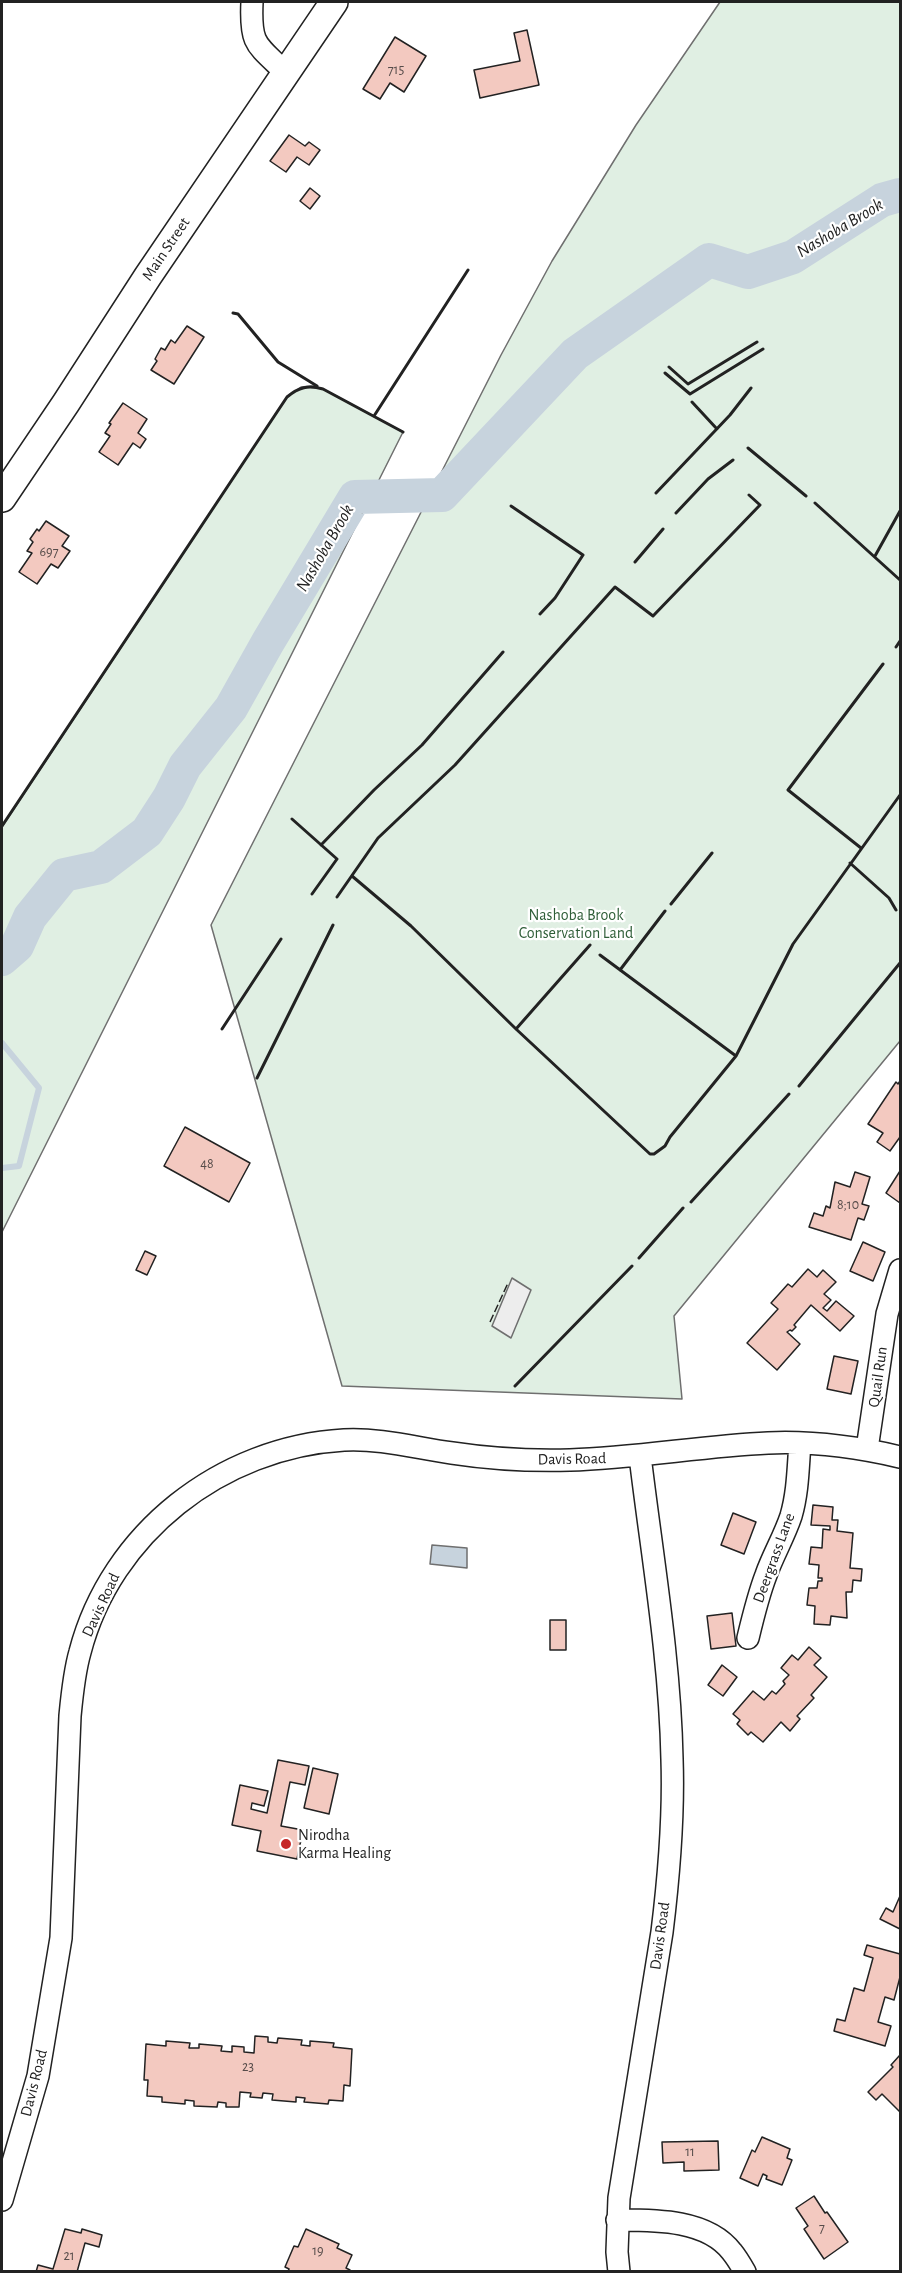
<!DOCTYPE html>
<style>
body{margin:0}
#map{position:relative;width:902px;height:2273px;overflow:hidden;background:#fff;font-family:"Alegreya Sans",sans-serif}
canvas{display:block}
.frame{position:absolute;inset:0;border:3px solid #222;pointer-events:none}
</style>
<div id="map">
<canvas width="902" height="2273"></canvas>
<div class="frame"></div>
</div>
<script>
const ctx = document.querySelector('canvas').getContext('2d');
ctx.lineJoin = 'round';
function paint(path, color) {
  ctx.fillStyle = color;
  ctx.fill(path, 'evenodd');
}
function stroke(path, color, width, dash) {
  ctx.strokeStyle = color;
  ctx.lineWidth = width;
  ctx.lineCap = dash ? 'butt' : 'round';
  ctx.setLineDash(dash || []);
  ctx.stroke(path);
}
function write(font, color, halo, rows, align = 'center') {
  ctx.font = font + ' "Alegreya Sans",sans-serif';
  ctx.lineWidth = 4.5;
  ctx.setLineDash([]);
  ctx.textBaseline = 'middle';
  ctx.strokeStyle = halo;
  ctx.fillStyle = color;
  for (const [text, x, y, turn = 0] of rows) {
    ctx.save();
    ctx.translate(x, y);
    ctx.rotate((+turn || 0) * Math.PI / 180);
    ctx.textAlign = isNaN(turn) ? turn : align;
    if (halo) ctx.strokeText(text, 0, 0);
    ctx.fillText(text, 0, 0);
    ctx.restore();
  }
}
const green = new Path2D(`
 M 720,2 L 900,2 L 900,1041 L 674,1316 L 682,1399 L 342,1386 L 211,925 L 501,355 L 552,261 L 636,125 Z
 M 312,386 L 323,389 L 403,432 L 2,1232 L 2,827 L 287,397 L 301,387 Z`);
paint(green, '#e0efe3');
stroke(green, '#6f6f6f', 1.5);
const parking = new Path2D(`
 M 512,1278 L 531,1290 L 511,1338 L 492,1326 Z`);
paint(parking, '#ededed');
stroke(parking, '#6f6f6f', 1.5);
const water = new Path2D(`
 M 432,1545 L 467,1548 L 467,1568 L 430,1564 Z`);
paint(water, '#c7d3dd');
stroke(water, '#6f6f6f', 1.5);
stroke(new Path2D(`
 M 2,1043 L 39,1088 L 19,1166 L 2,1168`), '#c7d3dd', 6);
stroke(new Path2D(`
 M 2,959 L 17,946 L 30,917 L 64,875 L 101,867 L 147,832 L 169,798 L 185,766 L 231,708 L 268,642 L 355,497 L 442,495 L 575,354 L 709,260 L 748,272 L 793,257 L 882,200 L 900,195`), '#c7d3dd', 34);
const building = new Path2D(`
 M 527,30 L 539,85 L 480,98 L 474,70 L 520,61 L 514,33 Z
 M 395,37 L 426,56 L 404,92 L 390,83 L 380,99 L 363,89 Z
 M 289,135 L 305,146 L 309,142 L 320,150 L 309,165 L 297,157 L 286,172 L 270,161 Z
 M 310,188 L 320,196 L 310,209 L 300,201 Z
 M 187,326 L 204,337 L 174,384 L 151,370 L 157,361 L 155,359 L 161,348 L 165,350 L 171,340 L 175,343 Z
 M 123,403 L 147,419 L 138,433 L 146,439 L 140,448 L 133,443 L 118,465 L 99,452 L 110,436 L 105,433 L 111,424 L 109,423 Z
 M 46,521 L 69,536 L 62,546 L 70,551 L 58,568 L 51,564 L 37,584 L 19,572 L 32,553 L 27,551 L 33,542 L 30,539 L 37,529 L 39,531 Z
 M 900,1081 L 900,1137 L 890,1151 L 877,1142 L 883,1133 L 868,1124 L 896,1082 L 898,1084 Z
 M 185,1127 L 250,1163 L 229,1202 L 164,1166 Z
 M 900,1171 L 900,1203 L 886,1193 Z
 M 855,1172 L 870,1177 L 862,1204 L 869,1206 L 864,1220 L 858,1218 L 851,1240 L 809,1227 L 814,1213 L 823,1216 L 826,1206 L 830,1208 L 835,1182 L 850,1187 Z
 M 863,1242 L 885,1252 L 873,1281 L 850,1271 Z
 M 145,1251 L 156,1256 L 147,1275 L 136,1270 Z
 M 808,1269 L 817,1277 L 823,1270 L 836,1282 L 824,1294 L 831,1300 L 823,1308 L 827,1311 L 836,1301 L 854,1316 L 840,1331 L 811,1305 L 794,1325 L 796,1327 L 792,1331 L 790,1330 L 787,1332 L 800,1344 L 777,1370 L 747,1343 L 778,1309 L 771,1303 L 788,1284 L 792,1287 Z
 M 834,1356 L 858,1361 L 851,1394 L 827,1389 Z
 M 813,1505 L 833,1507 L 832,1520 L 838,1520 L 837,1531 L 853,1533 L 850,1568 L 862,1569 L 861,1581 L 853,1580 L 852,1592 L 846,1592 L 847,1618 L 831,1616 L 830,1625 L 814,1624 L 815,1606 L 807,1605 L 809,1588 L 817,1588 L 818,1581 L 822,1581 L 822,1578 L 818,1578 L 819,1565 L 809,1564 L 811,1547 L 822,1548 L 823,1529 L 830,1530 L 830,1526 L 811,1525 Z
 M 733,1513 L 756,1522 L 744,1554 L 721,1545 Z
 M 732,1613 L 736,1646 L 711,1649 L 707,1616 Z
 M 550,1620 L 566,1620 L 566,1650 L 550,1650 Z
 M 809,1647 L 821,1658 L 814,1665 L 827,1677 L 811,1695 L 814,1698 L 797,1716 L 800,1719 L 790,1731 L 781,1722 L 763,1742 L 751,1732 L 748,1735 L 737,1724 L 740,1720 L 733,1714 L 753,1691 L 764,1700 L 772,1691 L 776,1694 L 785,1684 L 783,1681 L 789,1675 L 781,1668 L 792,1655 L 798,1660 Z
 M 722,1665 L 737,1677 L 723,1696 L 708,1685 Z
 M 278,1760 L 309,1766 L 305,1785 L 290,1782 L 281,1826 L 303,1830 L 297,1859 L 257,1851 L 261,1831 L 232,1825 L 240,1785 L 268,1791 L 264,1806 L 252,1803 L 251,1809 L 267,1813 Z
 M 313,1768 L 338,1774 L 329,1814 L 304,1808 Z
 M 900,1896 L 900,1929 L 880,1919 L 886,1908 L 893,1912 Z
 M 867,1945 L 900,1954 L 900,1977 L 894,2000 L 885,1997 L 878,2022 L 891,2026 L 885,2046 L 834,2031 L 837,2019 L 845,2021 L 854,1988 L 864,1991 L 873,1958 L 864,1955 Z
 M 255,2036 L 268,2037 L 268,2042 L 277,2043 L 278,2038 L 302,2040 L 301,2045 L 310,2046 L 310,2041 L 334,2043 L 333,2047 L 352,2049 L 350,2086 L 344,2085 L 343,2101 L 329,2100 L 328,2104 L 304,2102 L 305,2098 L 296,2097 L 296,2102 L 272,2100 L 273,2094 L 263,2093 L 262,2098 L 250,2097 L 251,2093 L 240,2092 L 239,2107 L 226,2107 L 226,2103 L 218,2102 L 217,2107 L 194,2106 L 194,2101 L 185,2100 L 185,2104 L 162,2102 L 162,2097 L 147,2096 L 148,2080 L 144,2080 L 146,2044 L 166,2046 L 166,2041 L 190,2043 L 189,2048 L 199,2048 L 199,2044 L 222,2046 L 221,2051 L 232,2052 L 232,2046 L 244,2047 L 244,2052 L 254,2053 Z
 M 900,2055 L 900,2112 L 882,2094 L 876,2100 L 868,2092 L 893,2067 L 891,2065 Z
 M 762,2137 L 790,2149 L 787,2158 L 792,2160 L 782,2185 L 766,2179 L 767,2176 L 763,2174 L 758,2186 L 740,2178 L 752,2150 L 755,2152 Z
 M 718,2141 L 719,2170 L 684,2171 L 684,2162 L 663,2163 L 662,2142 Z
 M 814,2196 L 825,2213 L 827,2212 L 848,2242 L 824,2259 L 804,2229 L 808,2226 L 796,2208 Z
 M 65,2229 L 81,2233 L 82,2229 L 102,2235 L 99,2247 L 85,2243 L 77,2272 L 36,2272 L 38,2265 L 53,2269 Z
 M 306,2229 L 339,2244 L 337,2248 L 352,2255 L 346,2268 L 350,2270 L 349,2272 L 288,2272 L 289,2269 L 285,2267 L 294,2246 L 298,2247 Z`);
paint(building, '#f3c9c0');
stroke(building, '#222', 1.5);
const minor = new Path2D(`
 M 252,2 C 250,45 256,44 286,73
 M 867,1449 L 887,1314 L 900,1270
 M 748,1638 C 753,1617 758,1596 766,1575 C 773,1555 784,1537 791,1516 C 798,1492 798,1468 800,1443
 M 2,2200 L 38,2076 L 61,1938 L 70,1716 C 72,1695 74,1673 80,1652 C 111,1533 221,1447 344,1440 C 380,1438 416,1448 452,1453 C 491,1459 531,1461 570,1460 C 637,1458 702,1446 768,1443 C 812,1441 857,1447 900,1457
 M 617,2220 C 654,2220 707,2219 732,2252 C 737,2258 741,2265 745,2272
 M 619,2272 L 617,2252 L 619,2198 L 662,1932 C 669,1875 674,1817 672,1759 C 670,1658 652,1556 640,1456`);
const major = new Path2D(`
 M 2,498 L 66,403 L 148,276 L 334,2`);
stroke(minor, '#222', 24);
stroke(major, '#222', 30);
stroke(minor, '#fff', 21);
stroke(major, '#fff', 27);
stroke(new Path2D(`
 M 490,1322 L 508,1283`), '#222', 1.5, [8, 3]);
stroke(new Path2D(`
 M 233,313 L 238,314 L 278,362 L 317,386
 M 669,367 L 688,384 L 757,342
 M 665,373 L 690,394 L 763,349
 M 692,402 L 717,429
 M 374,416 L 468,270
 M 748,448 L 806,496
 M 656,493 L 730,415 L 751,388
 M 815,503 L 900,580
 M 511,506 L 583,555 L 555,598 L 540,614
 M 676,513 L 708,479 L 733,460
 M 875,556 L 900,511
 M 635,562 L 663,529
 M 896,647 L 900,641
 M 292,819 L 337,859 L 312,894
 M 2,826 L 287,397 C 299,387 308,385 323,389 L 403,432
 M 321,845 L 374,790 L 422,745 L 503,652
 M 861,848 L 788,790 L 883,664
 M 850,863 L 889,898 L 896,910
 M 352,876 L 411,926 L 516,1029 L 650,1154 L 654,1154 L 665,1146 L 670,1137 L 736,1056 L 793,944 L 900,795
 M 337,897 L 378,838 L 455,765 L 615,587 L 653,616 L 760,505 L 749,495
 M 671,904 L 712,853
 M 600,955 L 736,1056
 M 620,970 L 665,911
 M 222,1029 L 281,939
 M 516,1029 L 590,945
 M 257,1078 L 333,925
 M 799,1086 L 900,963
 M 691,1202 L 789,1094
 M 639,1258 L 683,1208
 M 515,1386 L 632,1266`), '#222', 3);
for (const [x, y, r, color] of [
 [286,1844,6,"#c62828"]
]) {
  const dot = new Path2D();
  dot.arc(x, y, r, 0, 2 * Math.PI);
  ctx.fillStyle = color;
  ctx.fill(dot);
  stroke(dot, '#fff', 2);
}
write('14px', '#564c4a', null, [
 ["715",396,70],
 ["697",49,552],
 ["48",207,1164],
 ["8;10",848,1205],
 ["23",248,2067],
 ["11",690,2152],
 ["7",822,2228],
 ["19",318,2251],
 ["21",69,2256]
]);
write('16px', '#222', '#fff', [
 ["Main Street",166,249,-56],
 ["Quail Run",878,1377,-82],
 ["Davis Road",572,1459,-1],
 ["Deergrass Lane",774,1558,-70],
 ["Davis Road",101,1605,-65],
 ["Davis Road",660,1936,-82],
 ["Davis Road",34,2083,-76]
]);
write('16px', '#2f5e38', '#fff', [
 ["Nashoba Brook",576,915],
 ["Conservation Land",576,933]
]);
write('16px', '#222', '#fff', [
 ["Nirodha",298,1835],
 ["Karma Healing",298,1853]
], 'left');
write('italic 18px', '#222', '#fff', [
 ["Nashoba Brook",840,228,-31],
 ["Nashoba Brook",325,548,-60]
]);
</script>
